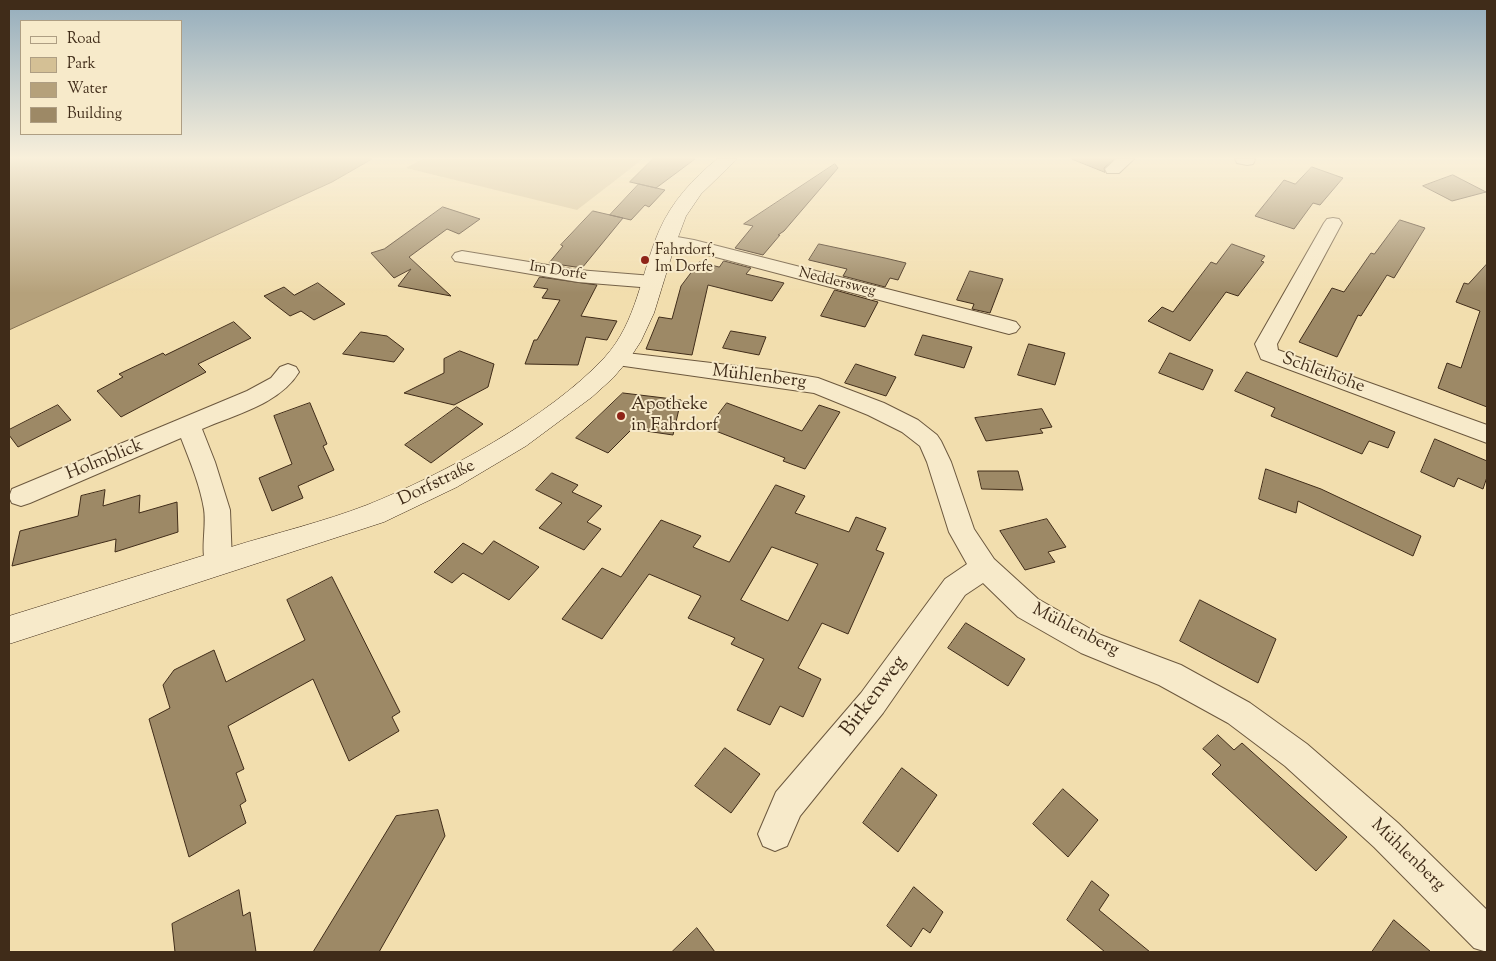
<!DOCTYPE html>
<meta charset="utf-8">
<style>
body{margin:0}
#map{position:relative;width:1496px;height:961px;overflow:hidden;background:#f2deae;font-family:"Sorts Mill Goudy",serif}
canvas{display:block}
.frame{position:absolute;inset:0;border:10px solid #402c19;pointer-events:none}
.legend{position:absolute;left:20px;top:20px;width:162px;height:115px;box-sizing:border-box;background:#f7eaca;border:1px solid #ae9e83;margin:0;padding:6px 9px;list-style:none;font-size:15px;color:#402c19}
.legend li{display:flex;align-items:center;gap:10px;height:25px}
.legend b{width:25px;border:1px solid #ae9e83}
</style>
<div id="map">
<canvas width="1496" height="961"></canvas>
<div class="frame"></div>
<ul class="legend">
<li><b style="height:6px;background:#f7eaca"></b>Road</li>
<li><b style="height:14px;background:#d4c095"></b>Park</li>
<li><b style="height:14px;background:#b5a17b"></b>Water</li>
<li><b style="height:14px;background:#9d8966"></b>Building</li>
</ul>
</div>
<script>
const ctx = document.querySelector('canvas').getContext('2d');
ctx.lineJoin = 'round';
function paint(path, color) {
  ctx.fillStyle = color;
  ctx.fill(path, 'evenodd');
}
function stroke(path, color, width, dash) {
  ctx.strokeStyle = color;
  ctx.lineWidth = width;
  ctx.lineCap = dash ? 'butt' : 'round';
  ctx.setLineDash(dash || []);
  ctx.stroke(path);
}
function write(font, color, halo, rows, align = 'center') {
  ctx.font = font + ' "Sorts Mill Goudy",serif';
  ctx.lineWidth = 4;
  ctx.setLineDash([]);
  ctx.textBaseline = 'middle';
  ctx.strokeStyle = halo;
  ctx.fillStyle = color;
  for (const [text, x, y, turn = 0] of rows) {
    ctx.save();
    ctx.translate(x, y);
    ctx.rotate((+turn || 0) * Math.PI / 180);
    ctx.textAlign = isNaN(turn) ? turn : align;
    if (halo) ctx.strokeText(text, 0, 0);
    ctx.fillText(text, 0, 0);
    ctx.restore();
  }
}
paint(new Path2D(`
 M 422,159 L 643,159 L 577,210 L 406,168 Z`), '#d4c095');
const water = new Path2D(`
 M 9,159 L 372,159 L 332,182 L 9,330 Z`);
paint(water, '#b5a17b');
stroke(water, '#867254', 1);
const building = new Path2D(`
 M 653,159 L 695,159 L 656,188 L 630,182 Z
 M 1072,159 L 1114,159 L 1104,168 L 1105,172 Z
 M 835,164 L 838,168 L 784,231 L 778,235 L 780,235 L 763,255 L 735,248 L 753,226 L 744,224 Z
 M 1312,167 L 1343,178 L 1320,205 L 1313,203 L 1294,229 L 1255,216 L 1284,180 L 1295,184 Z
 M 1453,175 L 1486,192 L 1452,201 L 1423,186 Z
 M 639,184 L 665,190 L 649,207 L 645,205 L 631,220 L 610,215 Z
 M 443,207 L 480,219 L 459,234 L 447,229 L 409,257 L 451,296 L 398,286 L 411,269 L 394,278 L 371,253 L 384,249 Z
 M 593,211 L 623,218 L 582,268 L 549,263 L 563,246 L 561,245 Z
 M 1400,220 L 1425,228 L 1394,278 L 1387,275 L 1361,316 L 1358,315 L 1337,357 L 1299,342 L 1332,288 L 1344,292 L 1371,253 L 1374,254 Z
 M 819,244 L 885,258 L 906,263 L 898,280 L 890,278 L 885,287 L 843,276 L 847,269 L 809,260 Z
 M 1232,244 L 1265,256 L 1261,261 L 1264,262 L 1238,296 L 1226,292 L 1190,341 L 1148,321 L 1162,307 L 1173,312 L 1211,262 L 1216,264 Z
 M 724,261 L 751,268 L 746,274 L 784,283 L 772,301 L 708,285 L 692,355 L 646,349 L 659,317 L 672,319 L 681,286 L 699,262 L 719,267 Z
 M 1487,264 L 1487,407 L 1438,388 L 1447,363 L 1461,368 L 1480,311 L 1456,302 L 1464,283 L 1468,284 Z
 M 970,271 L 1003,279 L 990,313 L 972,309 L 974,304 L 957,300 Z
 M 540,277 L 597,285 L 581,316 L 617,321 L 607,340 L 586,337 L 578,365 L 525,364 L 534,340 L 537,340 L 560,300 L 542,298 L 548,289 L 534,287 Z
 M 318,283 L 345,304 L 314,320 L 301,311 L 290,316 L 264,296 L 284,287 L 294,295 Z
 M 835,290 L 878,302 L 865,327 L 821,316 Z
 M 234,322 L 251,338 L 198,364 L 206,372 L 121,417 L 97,391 L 123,377 L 119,374 L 163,353 L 165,355 Z
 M 731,331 L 766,337 L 759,355 L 723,348 Z
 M 361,332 L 387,336 L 404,349 L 394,362 L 343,354 Z
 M 923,335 L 972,347 L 964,368 L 915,355 Z
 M 1029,344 L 1065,353 L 1055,385 L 1018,375 Z
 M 460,351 L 494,364 L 488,387 L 454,405 L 404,393 L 444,373 L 444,359 Z
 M 1170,353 L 1213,370 L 1203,390 L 1159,373 Z
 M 856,364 L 896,377 L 886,396 L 845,383 Z
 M 1247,372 L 1395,432 L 1388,448 L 1369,441 L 1362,454 L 1271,416 L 1275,408 L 1235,391 Z
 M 623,393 L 681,400 L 673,435 L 632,429 L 608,453 L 576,438 Z
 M 310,403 L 327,444 L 323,446 L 334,470 L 298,486 L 303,498 L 272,511 L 259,478 L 292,464 L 274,416 Z
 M 727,403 L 802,431 L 819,405 L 840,412 L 805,469 L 783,461 L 785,458 L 708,428 Z
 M 58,405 L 71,420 L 18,447 L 9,435 L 9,430 Z
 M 457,407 L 483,424 L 431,463 L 405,445 Z
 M 1042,409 L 1052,427 L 1040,429 L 1043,433 L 986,441 L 975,418 Z
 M 1435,439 L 1487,461 L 1487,477 L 1483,489 L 1458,478 L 1454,487 L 1421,472 Z
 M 1266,469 L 1321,489 L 1421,536 L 1413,556 L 1298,501 L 1296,513 L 1259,499 Z
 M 978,471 L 1018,471 L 1023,490 L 982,489 Z
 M 552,473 L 578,485 L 572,492 L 602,506 L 587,522 L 601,529 L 584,550 L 539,528 L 562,503 L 536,490 Z
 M 776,485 L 805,496 L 795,513 L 849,532 L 856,517 L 886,528 L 876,550 L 884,553 L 848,634 L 822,623 L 798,668 L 821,679 L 803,717 L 780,706 L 770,725 L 737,710 L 764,659 L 731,644 L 735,638 L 688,618 L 701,596 L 649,574 L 602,639 L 562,619 L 602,568 L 621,577 L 661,520 L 701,536 L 693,547 L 729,562 ZM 772,547 L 818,564 L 788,621 L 741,600 Z
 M 105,490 L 103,506 L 140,495 L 139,513 L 177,502 L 178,532 L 115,552 L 116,539 L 12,566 L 20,531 L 78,516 L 81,496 Z
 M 1047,519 L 1066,547 L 1048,552 L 1055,562 L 1025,570 L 1000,531 Z
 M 494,541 L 539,567 L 509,600 L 463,573 L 452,583 L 434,572 L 463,543 L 482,554 Z
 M 332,577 L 400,712 L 392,717 L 399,731 L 349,761 L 313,679 L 228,726 L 244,769 L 236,773 L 246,801 L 240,805 L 246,823 L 189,857 L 149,719 L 170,708 L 163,685 L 174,670 L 214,650 L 226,682 L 305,640 L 287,600 Z
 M 1200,600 L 1276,639 L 1258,683 L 1180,641 Z
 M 966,623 L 1025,659 L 1008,686 L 948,648 Z
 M 1218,735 L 1234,750 L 1242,743 L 1347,837 L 1316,871 L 1212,774 L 1221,765 L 1203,749 Z
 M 725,748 L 760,774 L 731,813 L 695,786 Z
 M 902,768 L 937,795 L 898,852 L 863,823 Z
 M 1063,789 L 1098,820 L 1068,857 L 1033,824 Z
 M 438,810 L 445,836 L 379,952 L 313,952 L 396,816 Z
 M 1092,881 L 1109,895 L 1099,910 L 1150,952 L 1105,952 L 1067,920 Z
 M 914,887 L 943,912 L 930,933 L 923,928 L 911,947 L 887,926 Z
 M 239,890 L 243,916 L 250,912 L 256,952 L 175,952 L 172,924 Z
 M 1394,920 L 1431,952 L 1372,952 Z
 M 697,928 L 715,952 L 672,952 Z`);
paint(building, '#9d8966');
stroke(building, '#402c19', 1);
const street = new Path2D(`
 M 1116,159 L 1134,159 L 1119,173 L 1107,173 L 1105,169 Z
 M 1235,159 L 1254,159 L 1255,160 L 1253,164 L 1247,165 L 1237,163 Z
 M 1333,218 L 1339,219 L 1342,223 L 1277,344 L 1278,350 L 1487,425 L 1487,443 L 1261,359 L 1255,344 L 1324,223 L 1327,219 Z
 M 666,235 L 694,240 L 1009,320 L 1016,322 L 1020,327 L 1016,332 L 1009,334 L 693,251 L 659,245 L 657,241 L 659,237 Z
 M 462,251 L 578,270 L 653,276 L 660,278 L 663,282 L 660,286 L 653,288 L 578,282 L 455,261 L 452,257 L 455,253 Z
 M 618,352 L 771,370 L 818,378 L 884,403 L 918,420 L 937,435 L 941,441 L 951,462 L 974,529 L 994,559 L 1038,599 L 1101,635 L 1181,665 L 1250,703 L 1307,744 L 1398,823 L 1487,910 L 1487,952 L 1474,948 L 1374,847 L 1285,766 L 1228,723 L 1159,685 L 1081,653 L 1018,617 L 983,583 L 965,595 L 883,713 L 800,816 L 787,846 L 775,851 L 763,846 L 758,834 L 776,792 L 861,693 L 945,579 L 967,564 L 949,532 L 927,462 L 920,446 L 902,432 L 868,415 L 814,393 L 610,364 L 607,359 L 610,354 Z
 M 288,364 L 296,367 L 299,372 C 280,404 234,415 202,429 L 215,462 L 230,510 L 232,563 L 228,571 L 218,574 L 208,571 C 199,552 207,529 204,509 C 200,485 190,461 181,438 L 30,503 L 21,506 L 12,503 L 9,497 L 12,489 L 247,391 L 271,378 L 280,367 Z`);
const secondary = new Path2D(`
 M 717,159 L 737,159 L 701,194 L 686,216 L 674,248 L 654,313 L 641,341 L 630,358 L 613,378 L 592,397 L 526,446 L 457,487 L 384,522 L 9,644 L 9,616 C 83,593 157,570 231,547 C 276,533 323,522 367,505 C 442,475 550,417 605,357 C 637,322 641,273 659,231 C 672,201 693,179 717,159 Z`);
stroke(street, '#6c583e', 2);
stroke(secondary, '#402c19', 1);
paint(street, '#f7eaca');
paint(secondary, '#f7eaca');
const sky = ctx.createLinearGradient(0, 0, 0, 293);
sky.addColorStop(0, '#93acbc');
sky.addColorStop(0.54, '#f9f0db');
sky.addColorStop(1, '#f9f0db00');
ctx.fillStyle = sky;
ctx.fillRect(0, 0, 1496, 293);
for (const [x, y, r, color] of [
 [645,260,5,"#8f2418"],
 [621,416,5,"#8f2418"]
]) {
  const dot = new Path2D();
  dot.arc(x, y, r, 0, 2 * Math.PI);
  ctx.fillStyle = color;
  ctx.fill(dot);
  stroke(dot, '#f7eaca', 2);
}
write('15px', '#402c19', '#f7eaca', [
 ["Fahrdorf,",655,251],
 ["Im Dorfe",655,268]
], 'left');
write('15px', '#402c19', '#f7eaca', [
 ["Im Dorfe",558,272,9],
 ["Neddersweg",837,283,14]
]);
write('18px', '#402c19', '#f7eaca', [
 ["Schleihöhe",1323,374,20],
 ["Mühlenberg",759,378,7],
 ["Holmblick",105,461,-22],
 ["Dorfstraße",437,484,-26],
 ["Mühlenberg",1075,631,27],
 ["Mühlenberg",1407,856,44]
]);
write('18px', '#402c19', '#f7eaca', [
 ["Apotheke",631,406],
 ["in Fahrdorf",631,427]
], 'left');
write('21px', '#402c19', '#f7eaca', [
 ["Birkenweg",875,697,-53]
]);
</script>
